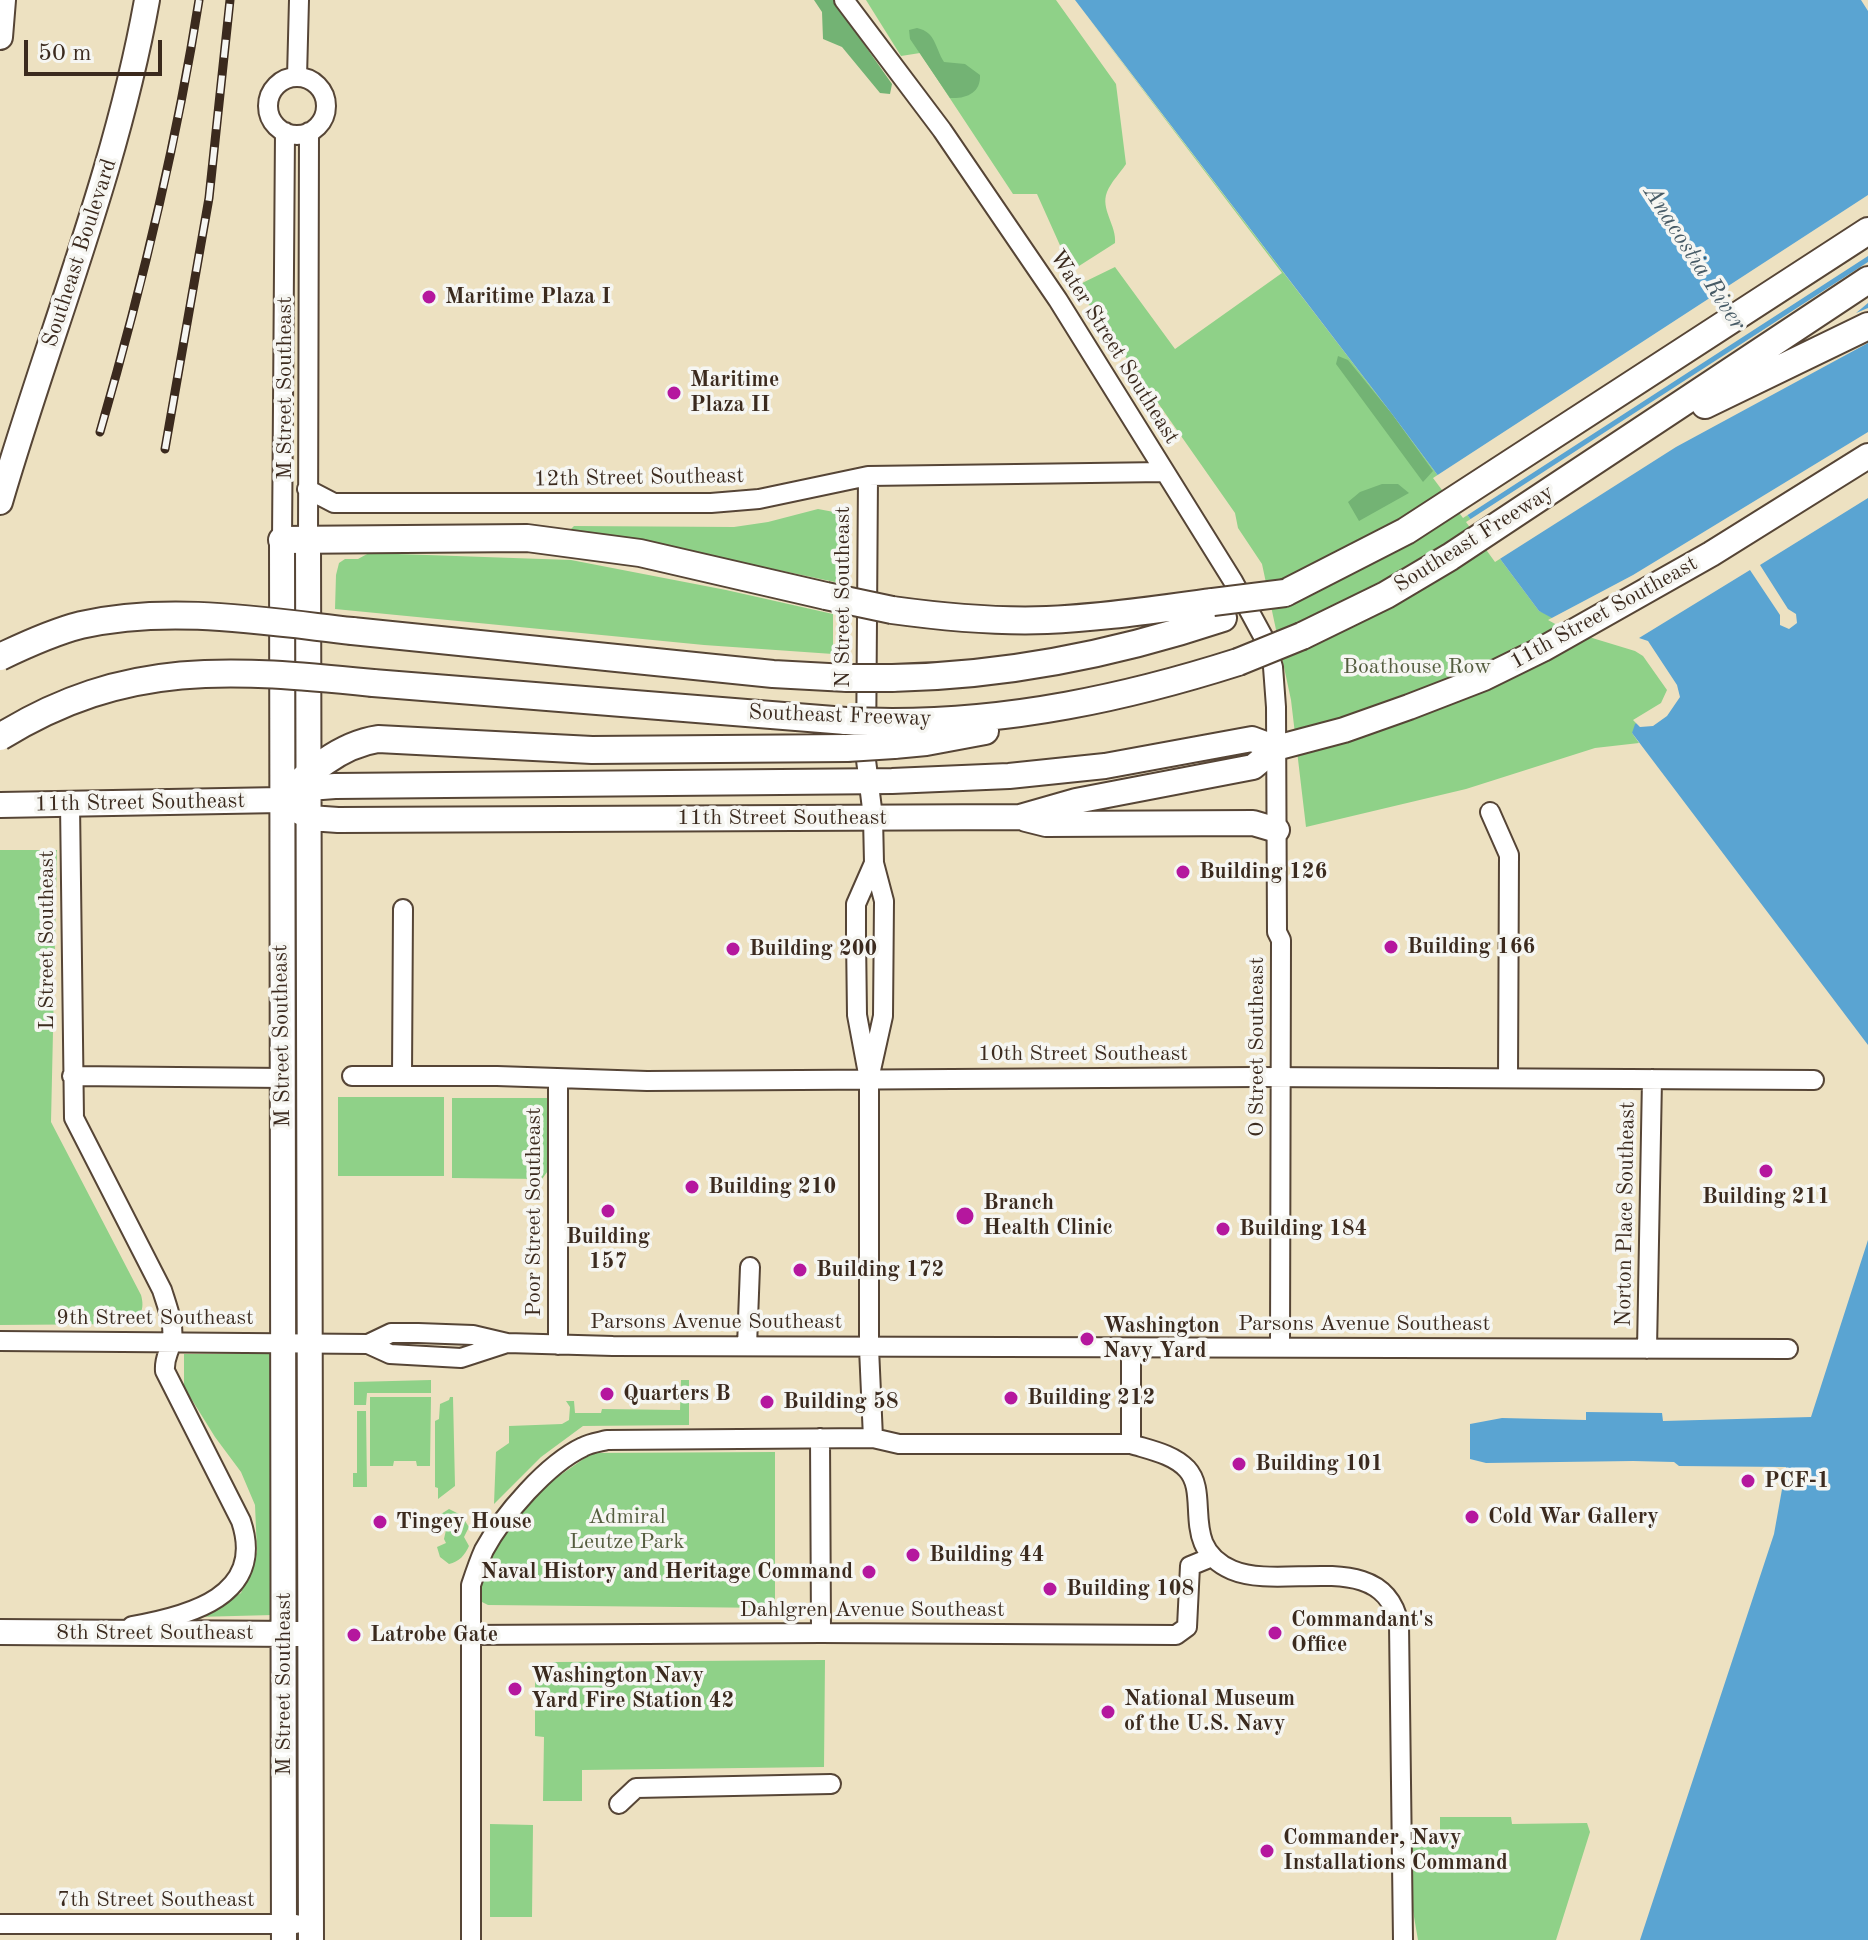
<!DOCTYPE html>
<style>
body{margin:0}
#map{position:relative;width:1868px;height:1940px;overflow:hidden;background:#ede1c1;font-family:"Old Standard TT",serif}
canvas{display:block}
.scale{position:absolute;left:24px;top:40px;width:138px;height:36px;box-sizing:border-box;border:4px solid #3b2a1e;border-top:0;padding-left:10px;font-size:24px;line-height:28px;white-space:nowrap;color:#3b2a1e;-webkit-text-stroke:6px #f6f6f2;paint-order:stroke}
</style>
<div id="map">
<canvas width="1868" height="1940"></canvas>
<div class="scale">50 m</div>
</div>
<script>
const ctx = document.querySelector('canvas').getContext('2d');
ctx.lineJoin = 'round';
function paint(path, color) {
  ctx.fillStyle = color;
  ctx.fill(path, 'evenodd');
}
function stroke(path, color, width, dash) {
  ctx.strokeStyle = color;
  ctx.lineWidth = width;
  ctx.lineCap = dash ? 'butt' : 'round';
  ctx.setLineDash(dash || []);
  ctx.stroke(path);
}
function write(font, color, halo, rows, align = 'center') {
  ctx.font = font + ' "Old Standard TT",serif';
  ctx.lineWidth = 7;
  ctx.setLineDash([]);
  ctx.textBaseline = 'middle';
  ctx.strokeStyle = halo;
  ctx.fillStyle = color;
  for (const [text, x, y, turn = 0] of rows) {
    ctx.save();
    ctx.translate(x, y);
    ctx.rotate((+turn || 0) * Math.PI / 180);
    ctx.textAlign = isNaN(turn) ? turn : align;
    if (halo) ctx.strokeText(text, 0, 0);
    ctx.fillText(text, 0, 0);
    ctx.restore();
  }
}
paint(new Path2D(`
 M 866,0 L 1056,0 L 1116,84 L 1126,164 C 1120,173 1111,182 1107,192 C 1100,209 1117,226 1115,243 L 1068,273 L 1057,257 L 1063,252 L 1037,194 L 1013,194 L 920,53 L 901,56 Z
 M 1085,14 L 1392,414 L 1539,611 L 1646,653 L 1671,689 L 1664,705 L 1632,733 L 1639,743 L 1595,748 L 1466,789 L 1306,827 L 1291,700 L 1262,564 L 1238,528 L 1235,513 L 1076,286 L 1115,267 L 1175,349 L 1282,273 Z
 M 818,509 L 834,512 C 850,530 849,562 849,585 L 655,544 L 570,530 L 574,526 L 734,527 L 768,522 Z
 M 369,553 L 571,560 L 726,590 L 833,614 L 833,654 L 704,645 L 335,609 L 336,575 L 339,563 L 345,559 L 358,559 Z
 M 0,850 L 57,850 L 51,1122 L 141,1295 C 145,1309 141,1318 127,1324 L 0,1325 Z
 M 338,1097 L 444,1097 L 444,1176 L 338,1176 Z
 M 452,1098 L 550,1098 L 550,1168 L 542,1179 L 452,1178 Z
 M 184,1354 L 271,1354 L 273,1615 L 196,1617 L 241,1593 L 257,1552 L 255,1505 L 241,1472 L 215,1437 L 184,1387 Z
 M 431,1380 L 431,1393 L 367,1393 L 366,1405 L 354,1405 L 354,1382 Z
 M 681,1380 L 689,1380 L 689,1425 L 583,1426 L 541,1457 L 494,1504 L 496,1452 L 509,1443 L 509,1426 L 562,1424 L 569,1420 L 570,1407 L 566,1401 L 574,1401 L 575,1413 L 601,1413 L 602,1409 L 680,1410 Z
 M 370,1397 L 431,1397 L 430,1466 L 417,1466 L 416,1461 L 394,1461 L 393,1466 L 370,1466 Z
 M 450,1397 L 453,1397 L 455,1486 L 438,1499 L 438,1488 L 435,1487 L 435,1421 L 439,1419 L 440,1404 L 449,1400 Z
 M 357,1411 L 366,1411 L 367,1487 L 353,1487 L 353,1473 L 357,1473 Z
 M 775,1452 L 775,1608 L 488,1605 L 478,1600 L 478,1589 L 487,1561 L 515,1521 L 549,1483 L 592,1453 Z
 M 449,1509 L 461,1515 L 469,1527 L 464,1537 L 469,1546 C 465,1555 459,1562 449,1564 L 440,1557 L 437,1547 L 446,1543 L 444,1539 L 446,1530 L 436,1526 L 441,1514 Z
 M 825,1660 L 824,1767 L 582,1770 L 582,1801 L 543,1801 L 544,1737 L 535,1736 L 535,1668 L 555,1662 Z
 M 1440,1817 L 1511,1817 L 1512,1824 L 1587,1823 L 1590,1832 L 1556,1940 L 1418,1940 L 1412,1905 L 1408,1834 L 1440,1834 Z
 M 490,1824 L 533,1825 L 532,1917 L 490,1917 Z`), '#8fd188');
paint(new Path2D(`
 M 814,0 L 833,0 L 892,84 L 890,94 L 880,93 L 842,47 L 823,39 L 822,12 Z
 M 917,28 C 936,32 935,48 944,62 L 965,64 L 980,75 C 981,93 966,99 950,98 L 910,39 L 909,30 Z
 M 1338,356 L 1348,360 L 1392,414 L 1433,471 L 1423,482 L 1336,364 Z
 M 1382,484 L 1398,484 L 1409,493 L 1359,521 L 1348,502 L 1360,492 Z`), '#73b374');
paint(new Path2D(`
 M 1075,0 L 1861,0 L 1868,11 L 1868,1045 L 1632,733 L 1635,724 L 1664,705 L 1671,689 L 1646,653 L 1567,626 L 1539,611 L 1392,414 Z
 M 1868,1240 L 1868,1940 L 1640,1940 L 1774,1534 L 1786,1467 L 1679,1466 L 1674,1462 L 1633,1461 L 1486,1463 L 1470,1459 L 1470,1424 L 1502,1418 L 1586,1420 L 1586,1412 L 1662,1413 L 1663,1421 L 1811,1417 Z`), '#5aa4d2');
paint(new Path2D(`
 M 1868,195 L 1868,256 L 1463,518 L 1433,478 Z
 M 1868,262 L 1868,303 L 1856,313 L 1868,308 L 1868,343 L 1676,447 L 1495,562 L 1466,522 Z
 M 1868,432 L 1868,498 L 1760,565 L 1788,609 L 1796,614 L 1797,623 L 1789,629 L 1780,625 L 1780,615 L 1750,570 L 1639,638 L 1648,641 L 1677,685 L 1680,697 L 1667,716 L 1653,726 L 1640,727 L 1633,720 L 1661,703 L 1667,690 L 1643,656 L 1635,651 L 1566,630 L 1548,620 L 1633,575 Z`), '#ede1c1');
const minor = new Path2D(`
 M 844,0 L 942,130 L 1058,300 L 1233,581 L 1265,640 L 1273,667 L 1276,707 L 1277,932 L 1281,940 L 1280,1347
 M 297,77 L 299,0
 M268 106a29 29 0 1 1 58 0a29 29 0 1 1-58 0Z
 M 868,476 L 866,760 L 873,817 L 874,863 L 884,901 L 883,1016 L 869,1079
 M 307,489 L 334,503 L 711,503 L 759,499 L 868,476 L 1164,472
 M 282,540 L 285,132
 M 308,540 L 309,132
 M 70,804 L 74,1118 L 162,1290 C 167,1306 176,1328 171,1344 C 168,1355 164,1359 165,1371 L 241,1521 C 266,1596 189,1616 132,1626
 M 1490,812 L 1509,855 L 1508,1078
 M 72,1076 L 284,1078
 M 352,1076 L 497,1076 L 647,1081 L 1257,1077 L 1814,1080
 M 402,1076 L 403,909
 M 558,1080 L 558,1345
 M 0,1341 L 368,1344 L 391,1333 L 418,1333 L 473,1335 L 507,1343 L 613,1346 L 1788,1349
 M 368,1344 L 390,1354 L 461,1358 L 504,1344
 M 747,1346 L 750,1267
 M 1131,1348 L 1131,1444
 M 1647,1349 L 1652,1079
 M 820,1438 L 821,1633
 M 873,1438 L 869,1348 L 869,1079 L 857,1015 L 856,937 L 856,904 L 874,863
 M 470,1635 L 821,1633 L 1176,1635 L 1187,1627 L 1190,1566 L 1212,1557
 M 619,1804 L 636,1788 L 831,1784
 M 0,1924 L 296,1924
 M 471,1940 L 471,1585 C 475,1573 479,1561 484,1550 C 503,1515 547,1464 583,1447 C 590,1443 599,1442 607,1440 L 873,1438 L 899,1444 L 1131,1444 C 1150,1450 1173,1454 1187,1469 C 1211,1495 1179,1547 1232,1570 C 1284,1592 1383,1546 1399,1624 L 1403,1940`);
const major = new Path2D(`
 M 0,37 L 3,0
 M 0,502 C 49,334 116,173 147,0
 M 282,540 L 284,1940
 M 308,540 L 311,1940
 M 281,800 L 310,818 L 338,820 L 1020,817 L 1076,801 L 1253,767 L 1276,748 L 1344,730 L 1409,707 L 1484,678 L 1543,649 L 1711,554 L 1868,456
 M 0,805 L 281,800 L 309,788 L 335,786 L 892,781 L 1009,776 L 1105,766 L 1252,739 L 1276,748
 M 1026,819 L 1046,824 L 1253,823 L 1277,830
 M 0,1632 L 298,1634`);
const highway = new Path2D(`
 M 1705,405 L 1868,326
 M 282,540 L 527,538 L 640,553 L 826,596
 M 1285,593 L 1406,531 L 1868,231
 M 892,610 C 943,617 995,622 1047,620 C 1102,618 1158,609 1213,602
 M 352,631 L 773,674 L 847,678
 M 1302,636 L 1386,595 L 1450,557 L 1868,280
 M 892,678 C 1006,676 1115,654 1223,618
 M 373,683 L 846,721
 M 892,722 C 1011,722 1125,698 1238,662
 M 894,745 L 926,742 L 985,731
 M 281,800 C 308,773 339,745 378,739 L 592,750 L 847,748`);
stroke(minor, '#564536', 22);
stroke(major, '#564536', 28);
stroke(highway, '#564536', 30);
stroke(minor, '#fff', 18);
stroke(major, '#fff', 24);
stroke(highway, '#fff', 26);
const rail = new Path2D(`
 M 100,432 C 141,290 176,147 199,0
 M 165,449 L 209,198 L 230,0`);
stroke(rail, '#3b2a1e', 9);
stroke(rail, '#f6f6f2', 6, [18]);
const highwayBridge = new Path2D(`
 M 826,596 L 892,610
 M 1213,602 L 1285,593
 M 0,657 C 25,645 53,632 81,625 C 169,605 263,621 352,631
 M 1238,662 L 1302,636
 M 847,678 L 892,678
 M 846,721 L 892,722
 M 0,737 C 126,659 232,669 373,683
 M 847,748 L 894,745`);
stroke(highwayBridge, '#564536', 30, []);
stroke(highwayBridge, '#fff', 26);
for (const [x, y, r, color] of [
 [429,297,8,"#b5179e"],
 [674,393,8,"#b5179e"],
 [1183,872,8,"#b5179e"],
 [1391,947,8,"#b5179e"],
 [733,949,8,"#b5179e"],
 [1766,1171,8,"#b5179e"],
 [692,1187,8,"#b5179e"],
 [608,1211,8,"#b5179e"],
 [965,1216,10,"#b5179e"],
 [1223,1229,8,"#b5179e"],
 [800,1270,8,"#b5179e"],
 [1087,1339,8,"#b5179e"],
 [607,1394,8,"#b5179e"],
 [1011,1398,8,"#b5179e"],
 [767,1402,8,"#b5179e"],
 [1239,1464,8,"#b5179e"],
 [1748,1481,8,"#b5179e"],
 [1472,1517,8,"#b5179e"],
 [380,1522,8,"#b5179e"],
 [913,1555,8,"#b5179e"],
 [869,1572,8,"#b5179e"],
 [1050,1589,8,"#b5179e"],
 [1275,1633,8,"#b5179e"],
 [354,1635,8,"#b5179e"],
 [515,1689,8,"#b5179e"],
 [1108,1712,8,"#b5179e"],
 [1267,1851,8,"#b5179e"]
]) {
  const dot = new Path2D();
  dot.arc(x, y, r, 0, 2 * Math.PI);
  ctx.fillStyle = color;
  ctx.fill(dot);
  stroke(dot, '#f6f6f2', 3);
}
write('22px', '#3b2a1e', '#f6f6f2', [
 ["Southeast Boulevard",80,253,-72],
 ["Water Street Southeast",1114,347,58],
 ["M Street Southeast",285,388,-90],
 ["12th Street Southeast",639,478,-1],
 ["Southeast Freeway",1474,539,-32],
 ["N Street Southeast",843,597,-90],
 ["11th Street Southeast",1604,613,-29],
 ["Southeast Freeway",840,716,2],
 ["11th Street Southeast",140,803,-1],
 ["11th Street Southeast",782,818],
 ["L Street Southeast",47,940,-90],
 ["M Street Southeast",282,1036,-91],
 ["O Street Southeast",1257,1047,-90],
 ["10th Street Southeast",1083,1054],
 ["Poor Street Southeast",534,1212,-90],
 ["Norton Place Southeast",1626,1214,-89],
 ["9th Street Southeast",155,1318],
 ["Parsons Avenue Southeast",716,1322],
 ["Parsons Avenue Southeast",1364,1324],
 ["Dahlgren Avenue Southeast",872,1610],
 ["8th Street Southeast",155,1633],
 ["M Street Southeast",284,1684,-90],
 ["7th Street Southeast",156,1900]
]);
write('bold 22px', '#3b2a1e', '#f6f6f2', [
 ["Maritime Plaza I",445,297],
 ["Maritime",690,380],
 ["Plaza II",690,405],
 ["Building 126",1199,872],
 ["Building 166",1407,947],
 ["Building 200",749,949],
 ["Building 210",708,1187],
 ["Building 211",1766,1197,"center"],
 ["Branch",983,1203],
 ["Health Clinic",983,1228],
 ["Building 184",1239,1229],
 ["Building",608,1237,"center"],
 ["157",608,1262,"center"],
 ["Building 172",816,1270],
 ["Washington",1103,1326],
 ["Navy Yard",1103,1351],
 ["Quarters B",623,1394],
 ["Building 212",1027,1398],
 ["Building 58",783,1402],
 ["Building 101",1255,1464],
 ["PCF-1",1764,1481],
 ["Cold War Gallery",1488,1517],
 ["Tingey House",396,1522],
 ["Building 44",929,1555],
 ["Naval History and Heritage Command",853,1572,"right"],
 ["Building 108",1066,1589],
 ["Commandant's",1291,1620],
 ["Office",1291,1645],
 ["Latrobe Gate",370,1635],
 ["Washington Navy",531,1676],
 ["Yard Fire Station 42",531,1701],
 ["National Museum",1124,1699],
 ["of the U.S. Navy",1124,1724],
 ["Commander, Navy",1283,1838],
 ["Installations Command",1283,1863]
], 'left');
write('22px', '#545c3e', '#f6f6f2', [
 ["Boathouse Row",1417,667],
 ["Admiral",627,1517],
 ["Leutze Park",627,1542]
]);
write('italic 24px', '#475b66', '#f6f6f2', [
 ["Anacostia River",1694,258,57]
]);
</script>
